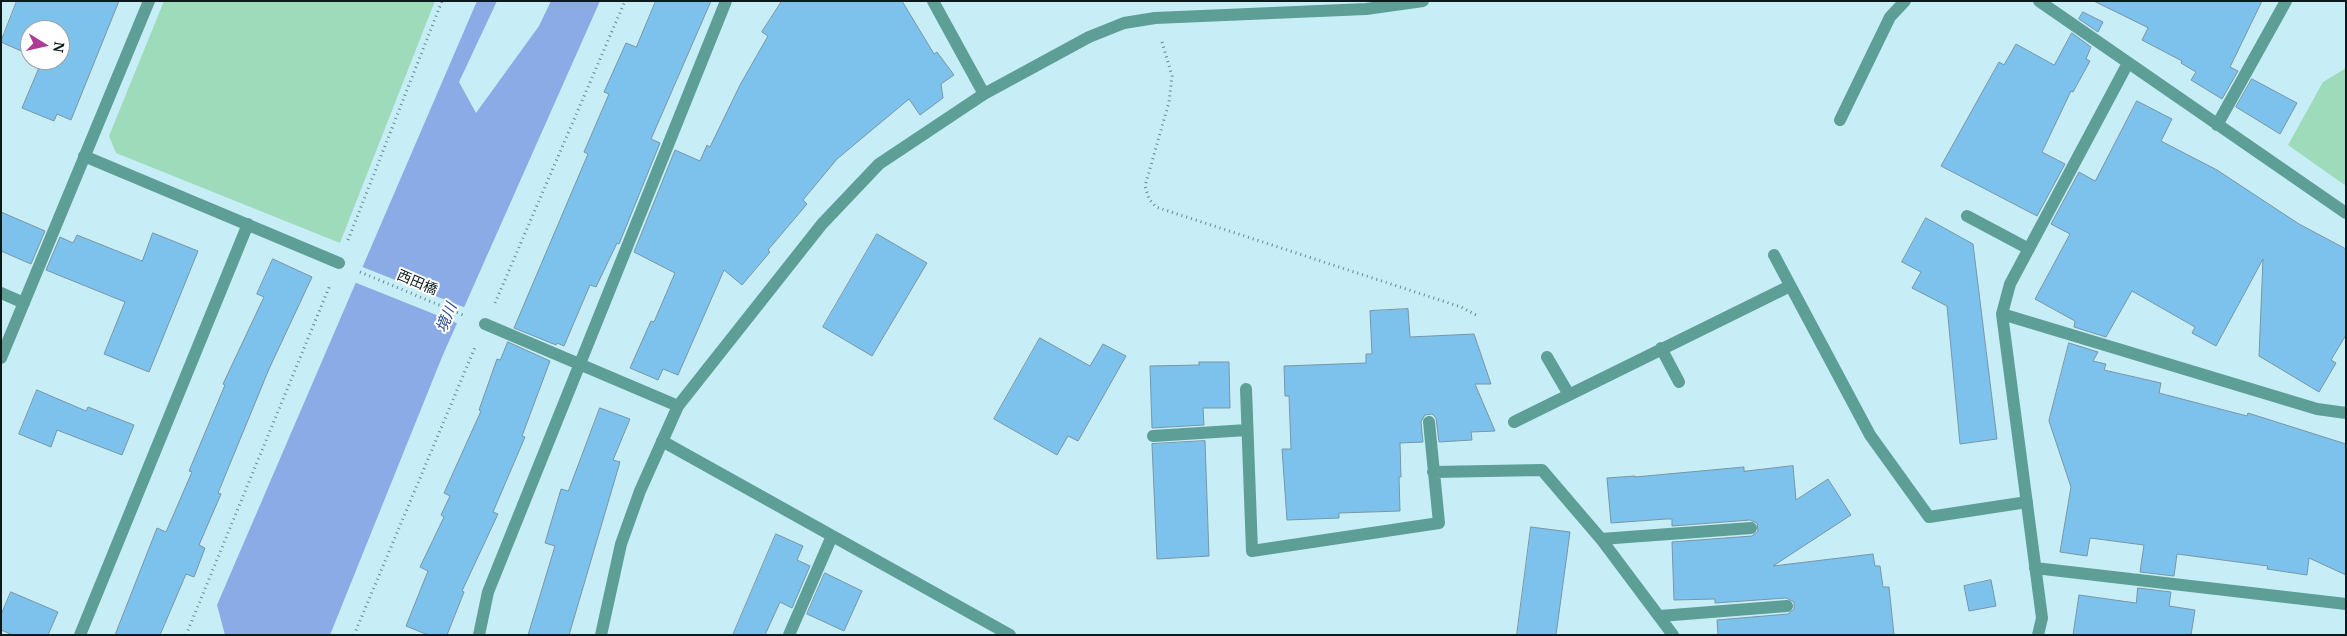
<!DOCTYPE html>
<meta charset="utf-8">
<style>
body{margin:0}
#map{position:relative;width:2347px;height:636px;overflow:hidden;background:#c7eef6;font-family:"PT Serif",serif}
canvas{display:block}
.frame{position:absolute;inset:0;border:2px solid #0b1a1c;pointer-events:none}
.north{position:absolute;left:20px;top:20px;width:50px;height:50px;box-sizing:border-box;background:#fff;border:1px solid #9da3a4;border-radius:50%;rotate:99deg;font-size:14px;font-weight:700;line-height:20px;text-align:center;color:#0b1a1c}
.north::after{content:'';display:block;margin:auto;width:18px;height:22px;background:#ad3b95;clip-path:polygon(50% 0,100% 100%,50% 72%,0 100%)}
</style>
<div id="map">
<canvas width="2347" height="636"></canvas>
<div class="frame"></div>
<div class="north">N</div>
</div>
<script>
const ctx = document.querySelector('canvas').getContext('2d');
ctx.lineJoin = 'round';
function paint(path, color) {
  ctx.fillStyle = color;
  ctx.fill(path, 'evenodd');
}
function stroke(path, color, width, dash) {
  ctx.strokeStyle = color;
  ctx.lineWidth = width;
  ctx.lineCap = dash ? 'butt' : 'round';
  ctx.setLineDash(dash || []);
  ctx.stroke(path);
}
function write(font, color, halo, rows, align = 'center') {
  ctx.font = font + ' "PT Serif","Noto Sans JP",serif';
  ctx.lineWidth = 4;
  ctx.setLineDash([]);
  ctx.textBaseline = 'middle';
  ctx.strokeStyle = halo;
  ctx.fillStyle = color;
  for (const [text, x, y, turn = 0] of rows) {
    ctx.save();
    ctx.translate(x, y);
    ctx.rotate((+turn || 0) * Math.PI / 180);
    ctx.textAlign = isNaN(turn) ? turn : align;
    if (halo) ctx.strokeText(text, 0, 0);
    ctx.fillText(text, 0, 0);
    ctx.restore();
  }
}
paint(new Path2D(`
 M 164,1 L 435,1 L 340,243 L 116,153 L 109,136 Z
 M 2346,68 L 2346,186 L 2288,145 L 2323,82 Z`), '#9edbba');
paint(new Path2D(`
 M 477,1 L 497,1 L 459,82 L 476,113 L 539,26 L 551,1 L 600,1 L 442,357 L 330,635 L 225,635 L 217,605 Z`), '#8aabe5');
paint(new Path2D(`
 M 360,266 L 466,308 L 459,324 L 354,282 Z`), '#c7eef6');
const building = new Path2D(`
 M 17,1 L 119,1 L 71,120 L 57,114 L 54,121 L 22,108 L 41,63 L 41,60 L 60,60 L 60,30 L 30,30 L 30,55 L 1,42 Z
 M 656,1 L 711,1 L 651,139 L 660,143 L 619,244 L 617,243 L 596,287 L 590,285 L 564,346 L 557,343 L 556,345 L 514,328 L 588,154 L 584,152 L 609,94 L 604,92 L 626,43 L 636,47 Z
 M 782,1 L 902,1 L 934,54 L 937,52 L 954,75 L 941,84 L 943,98 L 920,115 L 909,99 L 837,159 L 803,200 L 807,204 L 768,250 L 770,252 L 742,285 L 724,270 L 678,375 L 663,369 L 658,380 L 630,368 L 651,321 L 654,322 L 675,273 L 634,252 L 675,150 L 700,161 L 707,145 L 710,147 L 740,85 L 768,36 L 762,32 Z
 M 2094,1 L 2262,1 L 2230,67 L 2238,71 L 2222,99 L 2191,80 L 2196,72 L 2181,63 L 2182,61 L 2142,40 L 2148,28 Z
 M 2083,12 L 2103,22 L 2098,32 L 2079,19 Z
 M 2072,33 L 2091,47 L 2086,59 L 2090,61 L 2073,92 L 2071,91 L 2042,152 L 2065,164 L 2037,216 L 1941,166 L 1999,62 L 2004,65 L 2016,44 L 2054,65 Z
 M 2252,79 L 2297,103 L 2280,134 L 2236,107 Z
 M 2137,101 L 2172,119 L 2161,141 L 2217,170 L 2299,224 L 2346,249 L 2346,335 L 2331,360 L 2336,363 L 2319,392 L 2259,356 L 2263,259 L 2216,346 L 2192,333 L 2195,327 L 2132,291 L 2106,337 L 2074,327 L 2075,321 L 2035,299 L 2070,234 L 2051,224 L 2079,172 L 2095,181 Z
 M 1,212 L 45,231 L 31,264 L 1,251 Z
 M 1926,218 L 1973,244 L 1997,439 L 1960,444 L 1947,306 L 1912,288 L 1921,272 L 1902,262 Z
 M 153,233 L 198,251 L 149,372 L 104,354 L 125,302 L 46,270 L 60,237 L 73,243 L 77,235 L 142,261 Z
 M 877,234 L 927,263 L 872,356 L 823,327 Z
 M 273,259 L 312,277 L 269,369 L 218,493 L 221,494 L 199,545 L 205,548 L 194,577 L 186,574 L 160,635 L 115,635 L 157,528 L 166,532 L 192,472 L 189,471 L 225,385 L 223,384 L 264,297 L 257,294 Z
 M 1408,309 L 1410,337 L 1474,334 L 1491,384 L 1475,384 L 1495,431 L 1471,432 L 1472,440 L 1439,442 L 1436,418 L 1432,414 L 1425,415 L 1421,422 L 1423,442 L 1400,443 L 1401,477 L 1399,477 L 1400,511 L 1339,513 L 1339,518 L 1287,520 L 1282,449 L 1291,449 L 1289,396 L 1285,396 L 1284,366 L 1366,363 L 1366,354 L 1372,354 L 1370,311 Z
 M 1040,338 L 1090,366 L 1103,344 L 1126,356 L 1078,441 L 1068,436 L 1057,455 L 994,419 Z
 M 508,342 L 550,361 L 522,436 L 525,437 L 493,512 L 498,514 L 462,591 L 464,592 L 447,635 L 428,635 L 406,626 L 428,571 L 420,567 L 444,517 L 441,515 L 450,496 L 444,493 L 481,411 L 479,410 L 497,359 L 500,360 Z
 M 2069,343 L 2098,352 L 2093,361 L 2106,364 L 2104,370 L 2161,383 L 2159,393 L 2247,416 L 2248,413 L 2346,444 L 2346,575 L 2309,558 L 2307,575 L 2267,569 L 2268,566 L 2177,554 L 2174,576 L 2140,572 L 2144,545 L 2090,538 L 2087,556 L 2060,552 L 2071,487 L 2049,421 Z
 M 1199,362 L 1229,362 L 1230,408 L 1203,408 L 1204,425 L 1152,428 L 1150,366 L 1199,365 Z
 M 37,390 L 86,411 L 88,407 L 134,425 L 122,455 L 57,430 L 51,447 L 19,434 Z
 M 600,408 L 630,419 L 613,460 L 620,462 L 569,635 L 528,635 L 555,546 L 545,543 L 561,489 L 568,491 Z
 M 1205,441 L 1209,556 L 1157,559 L 1152,444 Z
 M 1793,466 L 1796,500 L 1828,479 L 1851,515 L 1773,566 L 1873,554 L 1875,566 L 1880,566 L 1883,587 L 1889,587 L 1894,635 L 1718,635 L 1717,620 L 1788,614 L 1794,609 L 1794,602 L 1786,598 L 1715,603 L 1715,599 L 1674,600 L 1672,542 L 1752,536 L 1758,531 L 1757,523 L 1750,520 L 1672,526 L 1672,519 L 1666,519 L 1611,523 L 1607,478 L 1635,476 L 1635,477 L 1744,467 L 1744,471 Z
 M 1531,527 L 1570,532 L 1556,635 L 1517,635 Z
 M 776,534 L 803,546 L 797,560 L 810,566 L 792,608 L 780,602 L 765,635 L 733,635 Z
 M 825,573 L 862,591 L 844,631 L 807,614 Z
 M 1991,580 L 1996,606 L 1969,611 L 1964,586 Z
 M 2138,588 L 2171,592 L 2169,606 L 2195,610 L 2191,635 L 2073,635 L 2079,595 L 2136,603 Z
 M 11,592 L 58,612 L 48,635 L 13,635 L 1,630 L 1,615 Z`);
paint(building, '#7dc2ec');
stroke(building, '#7895a7', 1);
stroke(new Path2D(`
 M 1162,42 L 1172,76 L 1169,102 L 1145,186 L 1149,199 L 1156,207 L 1461,307 L 1476,315
 M 348,240 L 442,1
 M 360,272 L 463,315
 M 495,303 L 625,1
 M 186,635 L 330,285
 M 354,635 L 476,345`), '#6b878c', 3, [1, 4]);
stroke(new Path2D(`
 M 933,1 L 984,94
 M 2039,1 L 2346,213
 M 1840,120 L 1890,17 L 1905,1
 M 2217,125 L 2286,1
 M 84,156 L 339,263
 M 1967,216 L 2029,249
 M 1774,255 L 1870,435 L 1929,517 L 2027,502
 M 1,293 L 24,303
 M 2002,314 L 2317,409 L 2346,413
 M 485,324 L 678,406
 M 1661,348 L 1679,382
 M 1547,357 L 1568,393
 M 1,358 L 149,1
 M 1246,389 L 1252,551 L 1439,523 L 1429,422
 M 1514,422 L 1790,286
 M 1153,436 L 1247,430
 M 662,441 L 1010,635
 M 1433,472 L 1542,470 L 1601,539 L 1673,635
 M 1601,539 L 1751,528
 M 2035,568 L 2346,604
 M 1660,616 L 1787,606
 M 80,635 L 248,224
 M 479,635 L 488,592 L 726,1
 M 601,635 L 621,544 L 640,491 L 678,406 L 822,224 L 879,164 L 984,94 L 1089,37 L 1124,23 L 1155,18 L 1366,9 L 1423,1
 M 789,635 L 832,536
 M 2038,635 L 2042,618 L 2002,314 L 2010,284 L 2128,63`), '#5d9e96', 12);
write('14px', '#0b1a1c', '#fff', [
 ["西田橋",417,283,23]
]);
write('italic 15px', '#254a8f', '#fff', [
 ["境川",447,318,-68]
]);
</script>
